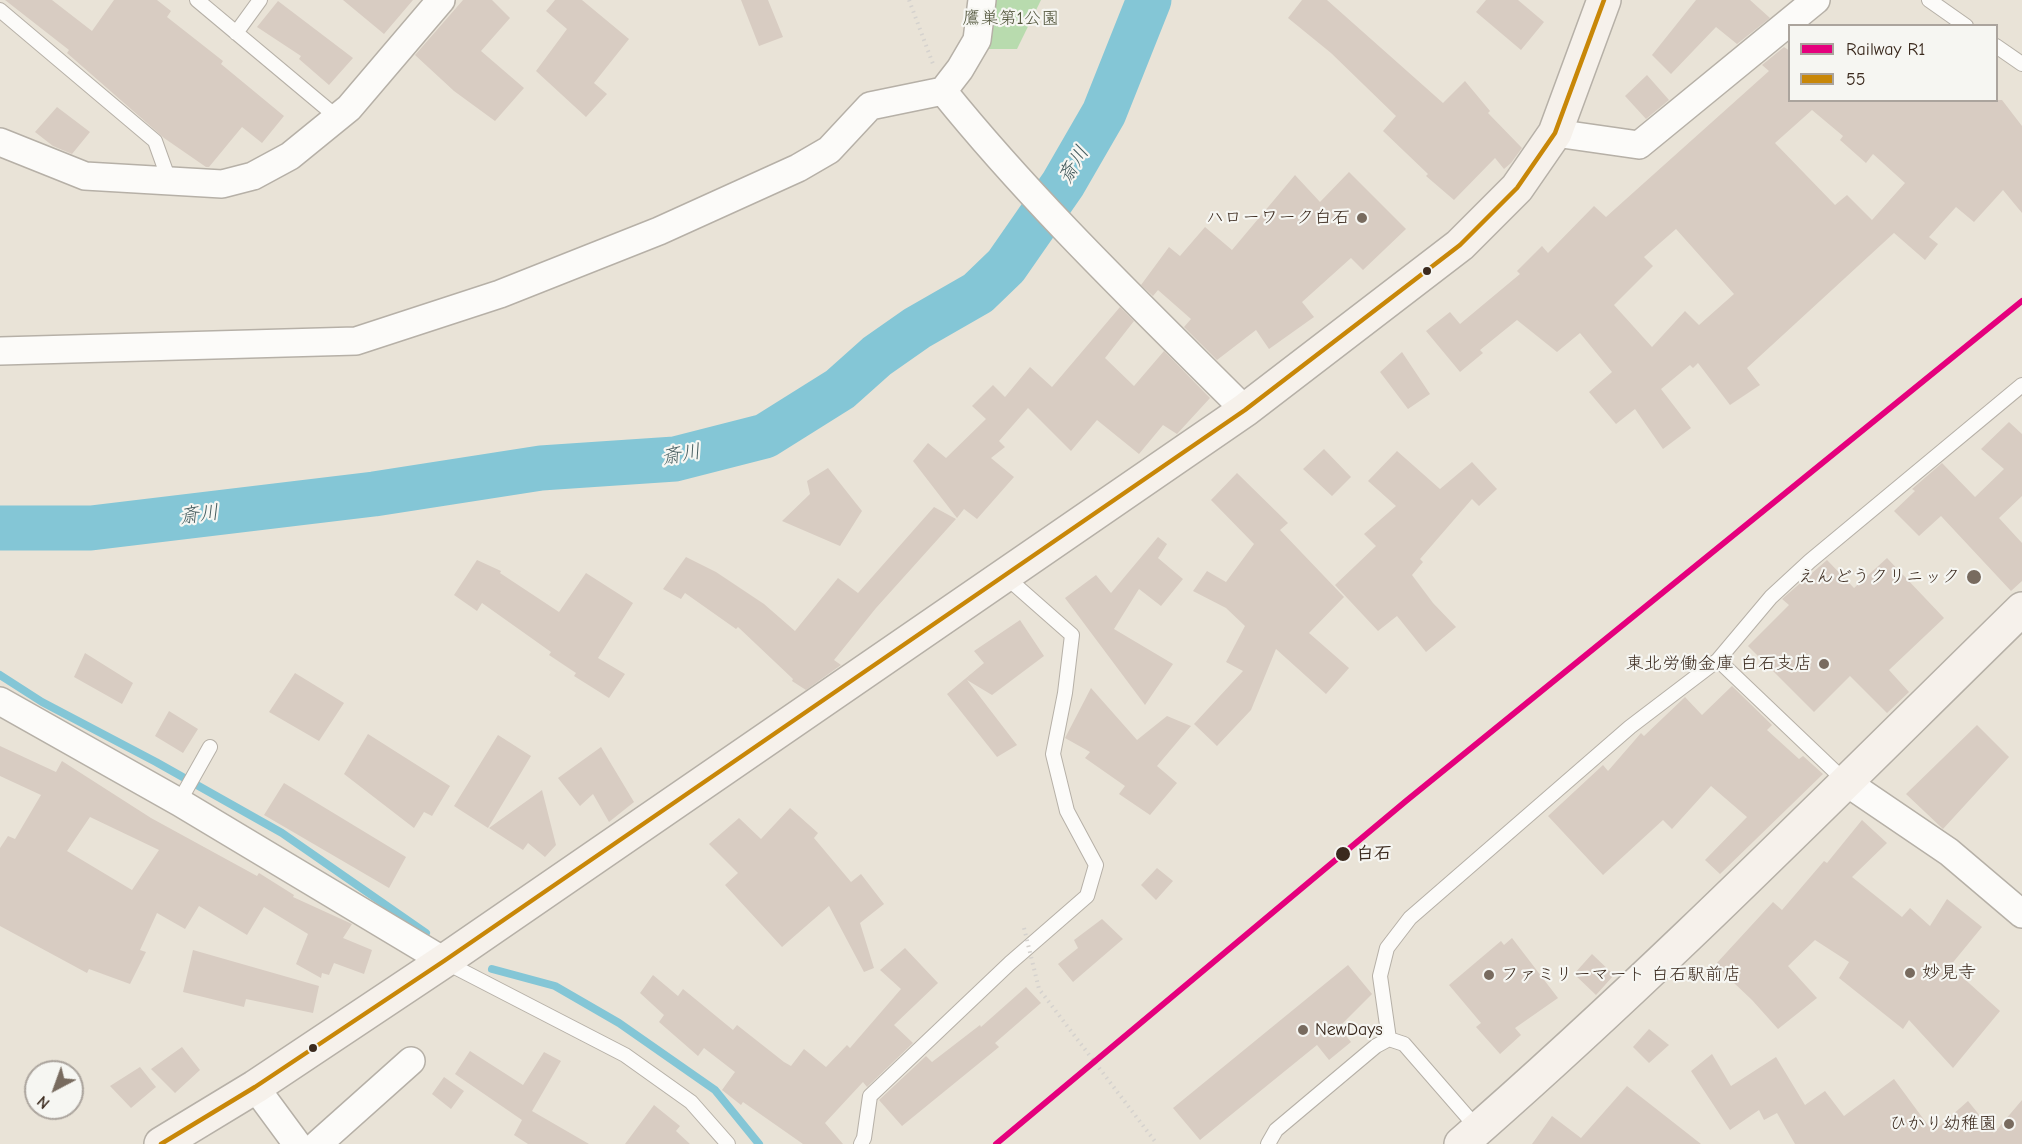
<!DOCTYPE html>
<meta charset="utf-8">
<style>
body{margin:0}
#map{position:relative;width:2022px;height:1144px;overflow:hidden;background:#e9e3d7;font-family:"Comic Neue",sans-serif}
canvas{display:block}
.legend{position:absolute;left:1788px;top:24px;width:210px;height:78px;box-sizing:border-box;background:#f6f6f2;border:2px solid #aba49d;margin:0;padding:8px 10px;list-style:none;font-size:18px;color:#3b2a1e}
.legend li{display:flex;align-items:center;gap:12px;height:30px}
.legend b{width:30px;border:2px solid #aba49d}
.north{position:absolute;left:24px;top:1060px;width:60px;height:60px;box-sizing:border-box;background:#f6f6f2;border:2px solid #aba49d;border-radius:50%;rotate:221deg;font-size:16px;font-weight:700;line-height:24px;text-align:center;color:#3b2a1e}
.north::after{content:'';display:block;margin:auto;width:21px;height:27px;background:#786b5f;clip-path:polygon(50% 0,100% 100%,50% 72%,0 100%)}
</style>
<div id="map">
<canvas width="2022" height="1144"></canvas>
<ul class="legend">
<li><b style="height:8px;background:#e5007d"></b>Railway R1</li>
<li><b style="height:8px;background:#c88708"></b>55</li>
</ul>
<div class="north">N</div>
</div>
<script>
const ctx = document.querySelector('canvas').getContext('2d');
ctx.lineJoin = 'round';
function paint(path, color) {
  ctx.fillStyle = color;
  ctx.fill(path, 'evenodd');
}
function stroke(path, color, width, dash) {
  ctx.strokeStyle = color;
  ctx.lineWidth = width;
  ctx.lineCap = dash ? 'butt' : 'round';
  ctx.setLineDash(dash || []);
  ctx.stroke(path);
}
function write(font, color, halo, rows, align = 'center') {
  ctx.font = font + ' "Comic Neue","Klee One",sans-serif';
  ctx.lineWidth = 4.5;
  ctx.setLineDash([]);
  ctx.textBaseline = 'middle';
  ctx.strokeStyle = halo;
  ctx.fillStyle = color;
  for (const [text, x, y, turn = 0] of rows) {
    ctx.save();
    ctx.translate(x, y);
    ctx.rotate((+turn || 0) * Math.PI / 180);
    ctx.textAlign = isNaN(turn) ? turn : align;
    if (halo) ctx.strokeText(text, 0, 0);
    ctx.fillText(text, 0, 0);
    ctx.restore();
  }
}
paint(new Path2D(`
 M 994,0 L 1041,0 L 1017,49 L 989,49 Z`), '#b8dbae');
stroke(new Path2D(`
 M 0,675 L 42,702 L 156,762 L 282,833 L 426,933
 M 492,969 L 555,986 L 619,1023 L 715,1090 L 759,1144`), '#84c6d6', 8);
stroke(new Path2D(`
 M 0,528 L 91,528 L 374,494 L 541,468 L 675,459 L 765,436 L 840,389 L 877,356 L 917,328 L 978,293 L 1006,266 L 1063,184 L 1104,113 L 1149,0`), '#84c6d6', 45);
paint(new Path2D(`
 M 5,0 L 52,0 L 92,31 L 114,0 L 157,0 L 171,11 L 167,17 L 223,61 L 221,64 L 284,116 L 262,143 L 242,127 L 209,167 L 206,167 L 164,138 L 67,53 L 69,50 Z
 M 343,0 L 413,0 L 384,34 Z
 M 463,0 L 492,0 L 510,18 L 481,51 L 524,88 L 495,121 L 454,91 L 415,55 Z
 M 555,0 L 582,0 L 629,39 L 594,83 L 607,94 L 586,117 L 536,71 L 567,29 L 546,11 Z
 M 741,0 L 768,0 L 783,37 L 759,46 Z
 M 1302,0 L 1327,0 L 1443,103 L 1465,81 L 1490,111 L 1488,113 L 1522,148 L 1511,163 L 1504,169 L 1495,158 L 1454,200 L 1426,176 L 1428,174 L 1383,131 L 1396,116 L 1331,53 L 1288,18 Z
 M 1486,0 L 1518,0 L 1544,22 L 1521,50 L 1476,12 Z
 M 1696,0 L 1750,0 L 1770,18 L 1737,44 L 1716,27 L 1671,74 L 1652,55 Z
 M 278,1 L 353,58 L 329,85 L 299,59 L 301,56 L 257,27 Z
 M 1784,47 L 1790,51 L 1790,100 L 2002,100 L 2022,126 L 2022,213 L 2003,190 L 1974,222 L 1956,207 L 1929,237 L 1938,244 L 1925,260 L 1894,233 L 1747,368 L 1760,385 L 1730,405 L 1698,363 L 1693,368 L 1690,365 L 1661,389 L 1691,428 L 1663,449 L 1635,409 L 1616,424 L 1589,392 L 1612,372 L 1580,333 L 1557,352 L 1517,320 L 1480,350 L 1483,353 L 1460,372 L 1426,331 L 1450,312 L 1460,324 L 1520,274 L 1517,271 L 1542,246 L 1548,253 L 1594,206 L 1606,217 L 1769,71 L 1762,65 ZM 1812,110 L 1843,136 L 1840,140 L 1866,163 L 1873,154 L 1905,183 L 1872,220 L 1847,195 L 1835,205 L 1775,143 ZM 1676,229 L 1734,294 L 1699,325 L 1685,311 L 1652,347 L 1614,305 L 1653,266 L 1644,257 Z
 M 1647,75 L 1669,100 L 1646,119 L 1625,96 Z
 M 57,107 L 90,132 L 72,154 L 53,146 L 35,132 Z
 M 1349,172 L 1406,229 L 1363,270 L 1351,258 L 1302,302 L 1314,317 L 1269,349 L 1256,330 L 1217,360 L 1184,327 L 1191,319 L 1158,290 L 1153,296 L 1141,285 L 1169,247 L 1180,256 L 1205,227 L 1232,250 L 1295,175 L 1320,202 Z
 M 1120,307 L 1134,321 L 1105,358 L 1134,386 L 1164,351 L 1210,398 L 1177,434 L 1163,425 L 1139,454 L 1097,420 L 1071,451 L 1028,408 L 999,441 L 1005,447 L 991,458 L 1014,477 L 977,519 L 964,509 L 957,518 L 913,461 L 928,443 L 946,458 L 986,419 L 972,406 L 993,385 L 1005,397 L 1030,367 L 1052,387 Z
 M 1402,352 L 1430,394 L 1408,409 L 1380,372 Z
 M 2009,422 L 2022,434 L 2022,496 L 1999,518 L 2022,543 L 2022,581 L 2011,591 L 1941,516 L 1919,536 L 1894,511 L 1915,491 L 1912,489 L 1942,463 L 1975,497 L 2004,469 L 1981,449 Z
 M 1324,449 L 1351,477 L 1332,496 L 1303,469 Z
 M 1397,451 L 1440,489 L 1472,462 L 1497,489 L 1479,506 L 1472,499 L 1420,559 L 1423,562 L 1412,575 L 1433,603 L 1456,627 L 1426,652 L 1397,616 L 1378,631 L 1335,585 L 1376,546 L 1364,534 L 1396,506 L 1368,481 Z
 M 828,468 L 862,511 L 840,546 L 782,521 L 810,494 L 807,481 Z
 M 1237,473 L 1288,523 L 1280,530 L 1344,597 L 1309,633 L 1349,668 L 1326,694 L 1276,649 L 1251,710 L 1217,746 L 1194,724 L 1243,671 L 1226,662 L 1245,626 L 1226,608 L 1193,591 L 1207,571 L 1226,582 L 1254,544 L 1211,500 Z
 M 934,507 L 956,519 L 876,608 L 834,660 L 841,665 L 806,690 L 792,681 L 793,679 L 738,627 L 736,629 L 685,593 L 681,599 L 663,589 L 686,557 L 716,572 L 764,604 L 795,631 L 838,578 L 858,593 Z
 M 1158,537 L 1167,544 L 1158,558 L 1183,579 L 1161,606 L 1139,589 L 1114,629 L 1173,664 L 1145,705 L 1065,598 L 1096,575 L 1111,593 Z
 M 1887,558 L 1944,618 L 1889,670 L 1909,692 L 1887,713 L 1850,676 L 1814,712 L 1748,646 L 1789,605 L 1782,599 L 1827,560 L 1854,588 Z
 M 477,560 L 501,571 L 500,573 L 559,612 L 586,573 L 633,603 L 598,658 L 625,674 L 609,698 L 574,676 L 576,673 L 549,655 L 551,652 L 482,603 L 477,611 L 454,595 Z
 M 1020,620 L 1044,656 L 992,695 L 967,680 L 1017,745 L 997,757 L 947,694 L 984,663 L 974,651 Z
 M 85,653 L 133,683 L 122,704 L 74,677 Z
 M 295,673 L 344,703 L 319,741 L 269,712 Z
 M 1732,686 L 1772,725 L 1767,730 L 1799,759 L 1803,756 L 1823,774 L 1720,874 L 1705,860 L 1747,817 L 1711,786 L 1672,829 L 1663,820 L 1603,875 L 1548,816 L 1603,765 L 1608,771 L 1641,733 L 1644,736 L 1685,697 L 1702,715 Z
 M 1091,688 L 1137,740 L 1167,716 L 1191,726 L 1157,766 L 1177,783 L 1150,815 L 1119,794 L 1125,786 L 1085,758 L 1090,752 L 1065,738 Z
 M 169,711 L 198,729 L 183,753 L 155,736 Z
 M 1977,725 L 2009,757 L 1943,829 L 1906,794 Z
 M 368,734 L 450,786 L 432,816 L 424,812 L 414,828 L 344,774 Z
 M 498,735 L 531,756 L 488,828 L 454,806 Z
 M 0,746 L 56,772 L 62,761 L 151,818 L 257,876 L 259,873 L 294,895 L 293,897 L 352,924 L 343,938 L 372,950 L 364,974 L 334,963 L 329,975 L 322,973 L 321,978 L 296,964 L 308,934 L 264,907 L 247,935 L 199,906 L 185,929 L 157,913 L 140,950 L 146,952 L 130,984 L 89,969 L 87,973 L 0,926 L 0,848 L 8,836 L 15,839 L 41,795 L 0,776 ZM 90,817 L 159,850 L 132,890 L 67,851 Z
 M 601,747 L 634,802 L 609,822 L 593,794 L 580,806 L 558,778 Z
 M 284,783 L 406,857 L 389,888 L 264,815 Z
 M 542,790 L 556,845 L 545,857 L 528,843 L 523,850 L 489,828 Z
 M 790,808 L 818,833 L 814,838 L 851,882 L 861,874 L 884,904 L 860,923 L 874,968 L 864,972 L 829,906 L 782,947 L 725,885 L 738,873 L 709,844 L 739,818 L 761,839 Z
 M 1862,820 L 1887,843 L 1852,877 L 1902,917 L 1910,908 L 1930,926 L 1947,899 L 1982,927 L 1950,966 L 2000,1011 L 1953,1068 L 1909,1020 L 1903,1029 L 1839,978 L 1849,962 L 1815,940 L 1788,966 L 1817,998 L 1778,1029 L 1752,1000 L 1715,965 L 1773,902 L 1782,910 L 1824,861 L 1827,863 Z
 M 1157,868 L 1173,881 L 1156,900 L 1141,885 Z
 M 1102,919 L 1123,939 L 1073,982 L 1058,964 L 1078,948 L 1074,940 Z
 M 1512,938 L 1558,998 L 1515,1028 L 1521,1035 L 1500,1054 L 1476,1027 L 1481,1023 L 1449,985 L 1501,941 L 1504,945 Z
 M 905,948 L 938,983 L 894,1025 L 913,1043 L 867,1087 L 863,1082 L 825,1123 L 843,1144 L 803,1144 L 743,1102 L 741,1105 L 722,1090 L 735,1072 L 704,1048 L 698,1056 L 659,1022 L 664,1015 L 640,993 L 653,975 L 678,996 L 683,989 L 733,1030 L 737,1025 L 784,1062 L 791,1066 L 804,1049 L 826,1067 L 847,1045 L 850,1048 L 901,989 L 880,970 Z
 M 193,950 L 319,986 L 313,1013 L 246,999 L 244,1007 L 183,992 Z
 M 1592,954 L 1614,975 L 1596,995 L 1574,974 Z
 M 1348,965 L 1372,994 L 1339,1027 L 1351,1042 L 1329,1060 L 1317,1045 L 1200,1140 L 1173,1108 Z
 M 1026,987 L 1041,1003 L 995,1043 L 999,1047 L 902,1126 L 879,1100 L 926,1056 L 932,1062 L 980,1025 L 981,1027 Z
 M 1649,1029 L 1669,1045 L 1649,1063 L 1633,1047 Z
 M 182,1047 L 200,1070 L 175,1093 L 151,1069 Z
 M 470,1051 L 523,1085 L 544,1052 L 561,1061 L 532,1111 L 589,1144 L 528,1144 L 514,1135 L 522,1120 L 455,1074 Z
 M 1712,1054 L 1731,1086 L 1776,1057 L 1805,1105 L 1825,1091 L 1844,1116 L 1894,1079 L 1933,1132 L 1968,1101 L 1994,1133 L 2022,1100 L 2022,1144 L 1795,1144 L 1777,1113 L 1764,1120 L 1759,1110 L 1730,1130 L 1691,1071 Z
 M 140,1067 L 156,1087 L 131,1108 L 110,1086 Z
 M 444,1077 L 464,1091 L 451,1109 L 432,1094 Z
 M 1627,1086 L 1701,1144 L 1532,1144 L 1552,1116 L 1581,1138 Z
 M 654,1105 L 680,1126 L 676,1131 L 690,1144 L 625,1144 Z`), '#d8ccc2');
const lane = new Path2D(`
 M 197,0 L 338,118
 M 1929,0 L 1966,26
 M 0,10 L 155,141 L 169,180
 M 236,33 L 260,0
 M 1996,46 L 2022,64
 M 1718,660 L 1846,782
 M 179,802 L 210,747
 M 445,962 L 625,1055 L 691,1102 L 728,1144
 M 1389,1039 L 1380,976 L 1387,948 L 1410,918 L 1630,727 L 1718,660 L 1771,597 L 1810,561 L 2022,385
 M 861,1144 L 864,1138 L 870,1096 L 1010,963 L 1087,896 L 1096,865 L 1067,811 L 1053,754 L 1065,693 L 1072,635 L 1005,576
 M 1268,1144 L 1276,1130 L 1376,1046 L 1389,1039 L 1404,1044 L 1478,1129`);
const street = new Path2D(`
 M 943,91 C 1035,205 1142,307 1245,410
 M 1555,133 L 1639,145 L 1816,0
 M 0,142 L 85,176 L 222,184 L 253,176 L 290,156 L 349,108 L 441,0
 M 0,351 L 356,341 L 500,294 L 659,231 L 798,168 L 829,150 L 870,106 L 943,91 L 960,69 L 977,40 L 982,0
 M 0,701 L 179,802 L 444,961
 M 1846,782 L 1949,852 L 2022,914
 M 255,1087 L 297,1144
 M 318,1144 L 411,1061`);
const secondary = new Path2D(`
 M 161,1144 L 255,1087 L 444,961 L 1245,410 L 1460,245 L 1517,188 L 1555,133 L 1604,0
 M 1461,1144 C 1656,974 1837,790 2022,609`);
stroke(lane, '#b6b0a7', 16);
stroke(street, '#b6b0a7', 30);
stroke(secondary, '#b6b0a7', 36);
stroke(new Path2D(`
 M 909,0 L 933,64`), '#d5d2ce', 4, [1.5, 4.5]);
stroke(lane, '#fcfbf9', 14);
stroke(street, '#fcfbf9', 27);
stroke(secondary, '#f6f1eb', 33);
stroke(new Path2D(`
 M 1024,928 L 1039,989 L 1157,1144`), '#d5d2ce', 4, [1.5, 4.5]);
stroke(new Path2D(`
 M 161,1144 L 255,1087 L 444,961 L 1245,410 L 1460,245 L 1517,188 L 1555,133 L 1604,0`), '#c88708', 4.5);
stroke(new Path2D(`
 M 996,1144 L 1406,801 L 2022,301`), '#e5007d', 6);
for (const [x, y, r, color] of [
 [1362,218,6,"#786b5f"],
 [1427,271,5,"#3b2a1e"],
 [1974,577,8,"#786b5f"],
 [1824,664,6,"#786b5f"],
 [1343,854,8,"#3b2a1e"],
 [1910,973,6,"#786b5f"],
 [1489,975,6,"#786b5f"],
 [1303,1030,6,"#786b5f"],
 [313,1048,5,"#3b2a1e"],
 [2009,1124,6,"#786b5f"]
]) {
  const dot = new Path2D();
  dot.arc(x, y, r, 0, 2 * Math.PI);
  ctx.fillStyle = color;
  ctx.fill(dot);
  stroke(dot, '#f6f6f2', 2);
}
write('18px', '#50543a', '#f6f6f2', [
 ["鷹巣第1公園",1011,19]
]);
write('18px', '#3b2a1e', '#f6f6f2', [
 ["ハローワーク白石",1350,218],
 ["えんどうクリニック",1960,577],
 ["東北労働金庫 白石支店",1812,664],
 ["妙見寺",1922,973,"left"],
 ["ファミリーマート 白石駅前店",1501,975,"left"],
 ["NewDays",1315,1030,"left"],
 ["ひかり幼稚園",1997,1124]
], 'right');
write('bold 18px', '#3b2a1e', '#f6f6f2', [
 ["白石",1356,854]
], 'left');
write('italic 20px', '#455c5e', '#f6f6f2', [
 ["斎川",1074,165,-59],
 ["斎川",681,455,-10],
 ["斎川",199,515,-7]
]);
</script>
